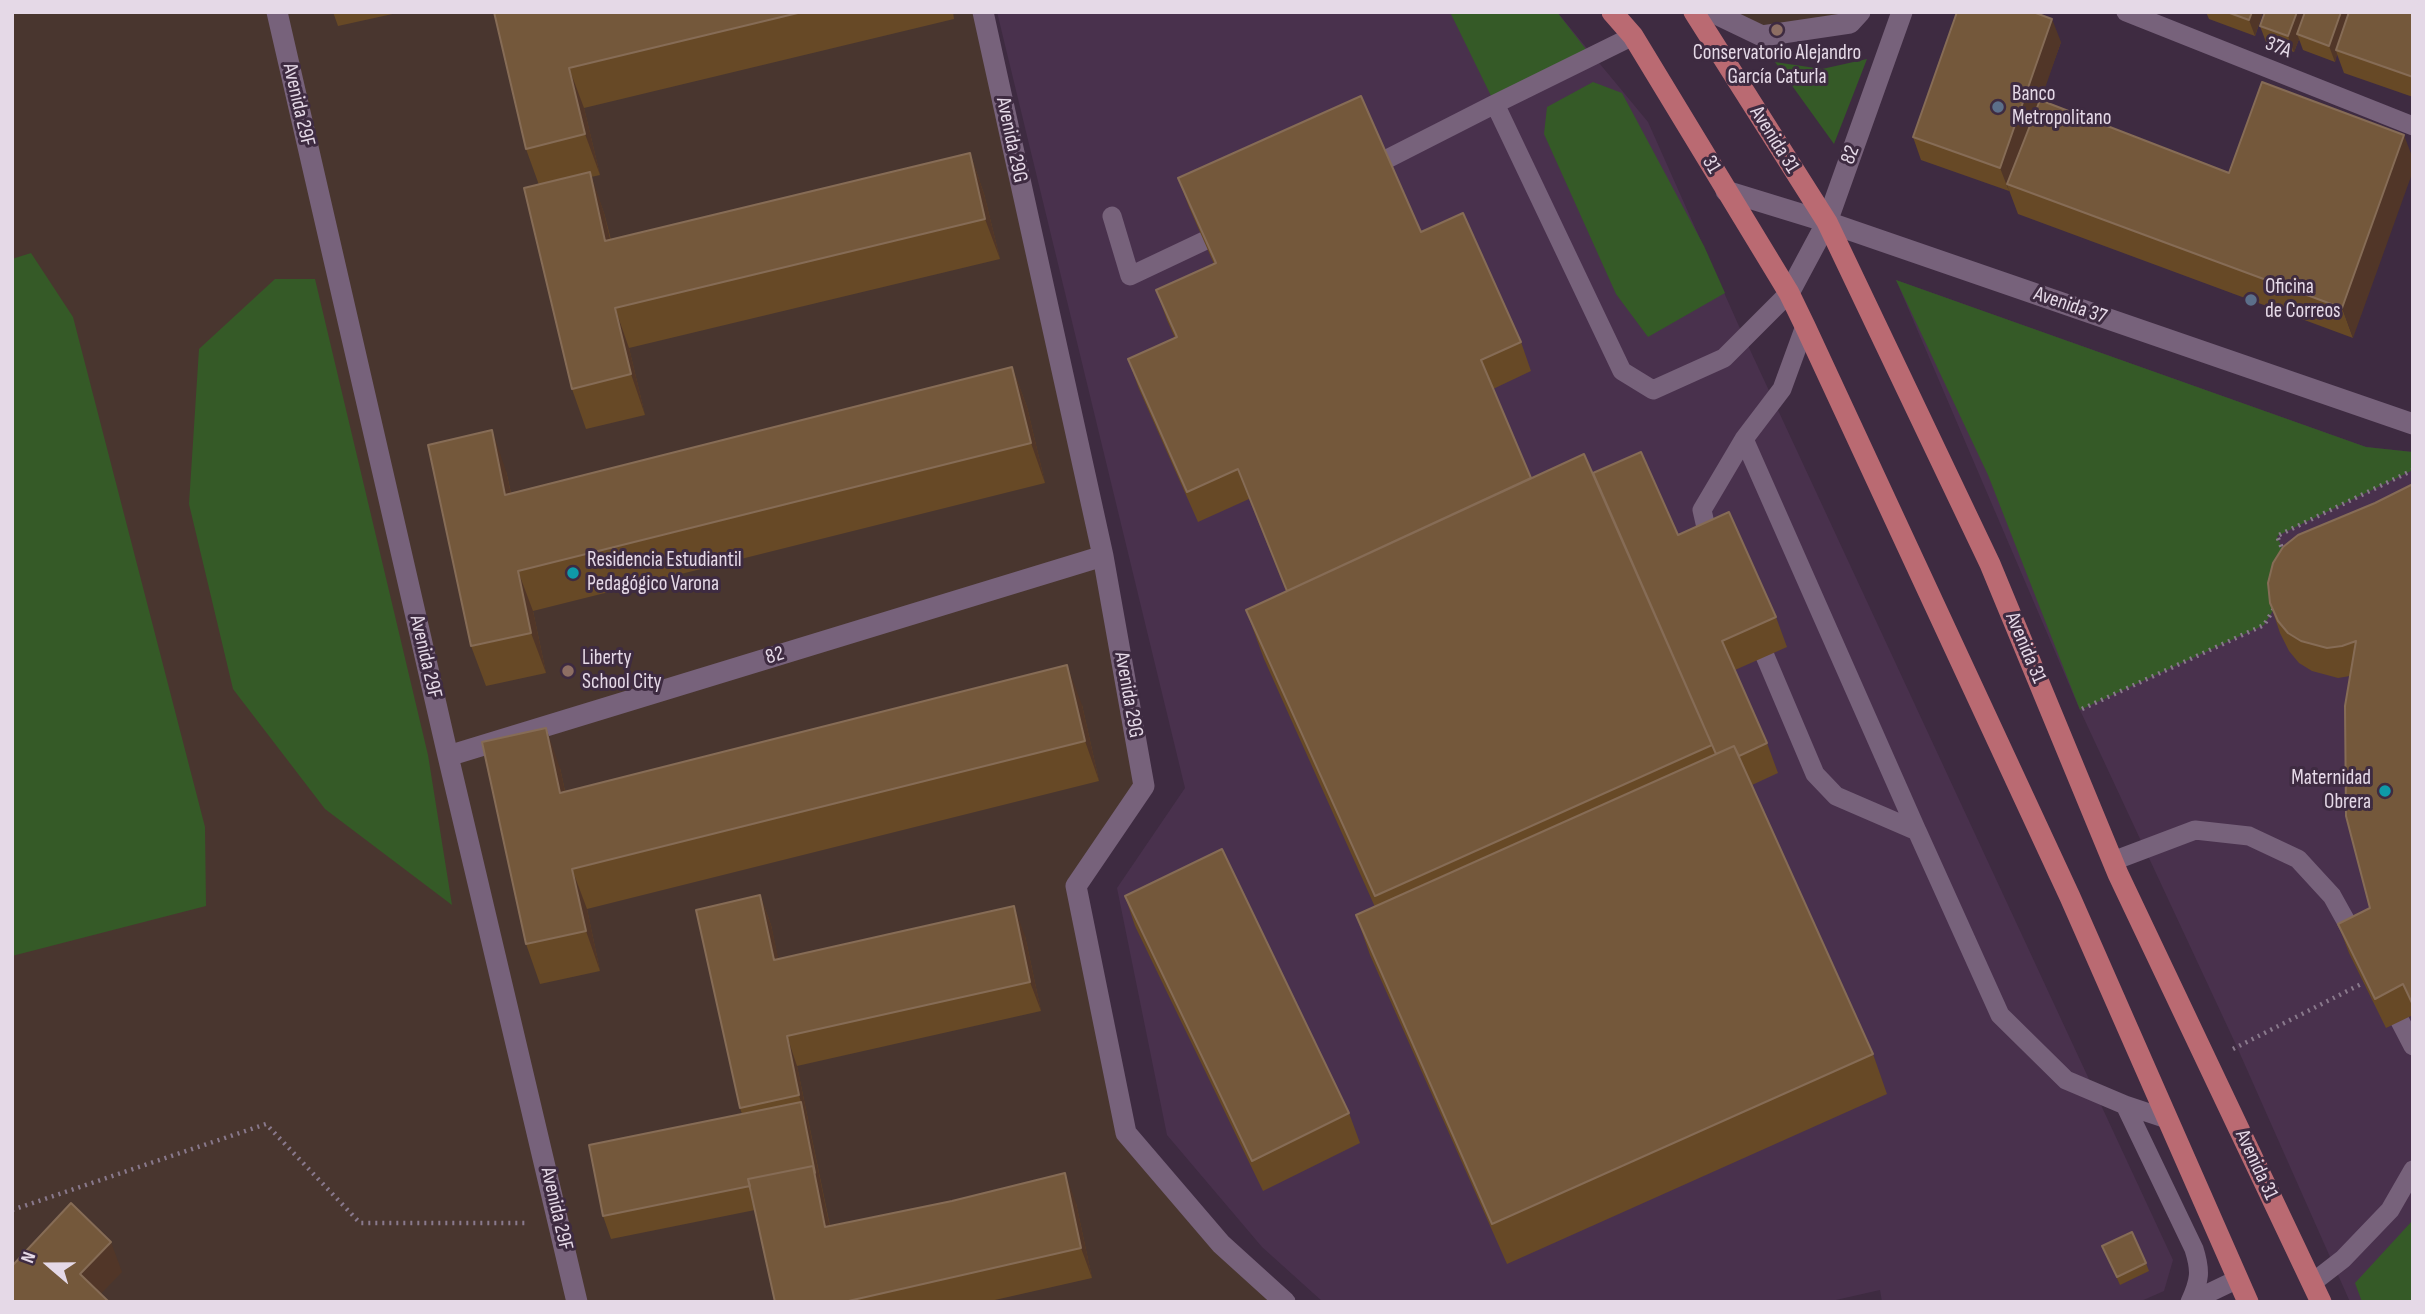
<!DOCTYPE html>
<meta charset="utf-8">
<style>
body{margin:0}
#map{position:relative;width:2425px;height:1314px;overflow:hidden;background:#3e2b41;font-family:"Sofia Sans Condensed",sans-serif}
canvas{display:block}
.frame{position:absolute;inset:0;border:14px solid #e5d9e7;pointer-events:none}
.north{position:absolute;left:14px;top:1230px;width:70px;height:70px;-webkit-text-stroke:5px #3e2b41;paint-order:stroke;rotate:290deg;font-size:19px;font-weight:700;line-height:28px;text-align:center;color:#e5d9e7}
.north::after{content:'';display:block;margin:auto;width:24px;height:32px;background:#e5d9e7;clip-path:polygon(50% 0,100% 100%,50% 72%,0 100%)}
</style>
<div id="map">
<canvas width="2425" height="1314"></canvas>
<div class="frame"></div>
<div class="north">N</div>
</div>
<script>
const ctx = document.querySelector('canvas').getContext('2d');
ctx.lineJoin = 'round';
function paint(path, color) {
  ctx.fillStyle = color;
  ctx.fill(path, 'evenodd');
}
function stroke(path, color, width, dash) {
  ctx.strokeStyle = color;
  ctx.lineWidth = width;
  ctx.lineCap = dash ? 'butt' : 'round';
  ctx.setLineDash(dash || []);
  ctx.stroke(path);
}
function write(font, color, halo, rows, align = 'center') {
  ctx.font = font + ' "Sofia Sans Condensed",sans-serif';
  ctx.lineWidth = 6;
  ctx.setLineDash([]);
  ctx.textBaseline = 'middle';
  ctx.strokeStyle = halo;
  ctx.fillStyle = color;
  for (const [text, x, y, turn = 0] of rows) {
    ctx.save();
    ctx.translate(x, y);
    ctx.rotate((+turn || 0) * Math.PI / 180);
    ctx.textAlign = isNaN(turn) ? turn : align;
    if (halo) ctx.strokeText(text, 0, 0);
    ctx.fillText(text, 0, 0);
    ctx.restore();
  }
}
paint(new Path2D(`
 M 997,12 L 1557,12 L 1648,122 L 1738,324 L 2173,1260 L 2164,1291 L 2139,1302 L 1882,1302 L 1880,1290 L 1827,1302 L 1323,1302 L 1262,1247 L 1167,1135 L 1117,888 L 1185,788 Z
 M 1896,280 L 2366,447 L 2413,452 L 2413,1302 L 2350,1302 L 2237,1047 L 2080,710 Z`), '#49314d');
paint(new Path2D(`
 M 12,12 L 983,12 L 1144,786 L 1076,886 L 1126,1132 L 1285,1302 L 12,1302 Z
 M 1712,12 L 1860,12 L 1762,36 Z`), '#49362f');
paint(new Path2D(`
 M 1450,12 L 1557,12 L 1592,57 L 1495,104 Z
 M 1867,59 L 1834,144 L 1775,62 L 1822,69 Z
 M 1593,82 L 1622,93 L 1704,246 L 1725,293 L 1648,337 L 1616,294 L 1544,134 L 1547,107 Z
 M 31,253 L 73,317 L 205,827 L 206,906 L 12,956 L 12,259 Z
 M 275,279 L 315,279 L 428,755 L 452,905 L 325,809 L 233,689 L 189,504 L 199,349 Z
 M 1896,280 L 2366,447 L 2413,452 L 2413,470 L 2277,536 L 2294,577 L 2264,625 L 2080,710 L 1988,475 Z
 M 2413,1220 L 2413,1302 L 2362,1302 L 2355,1283 Z`), '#355a27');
stroke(new Path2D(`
 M 2284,553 L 2277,536 L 2413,470
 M 2082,709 L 2264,625 L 2275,607
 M 2233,1049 L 2369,980
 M 12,1210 L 266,1124 L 360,1223 L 528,1223`), '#89798c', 4.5, [2, 5]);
stroke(new Path2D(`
 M 2126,12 L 2413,126
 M 1633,36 L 1495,104 L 1622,371 L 1653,390 L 1724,358 L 1789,293
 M 1387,159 L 1495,104
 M 1112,216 L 1130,276 L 1204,241
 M 1744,439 L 1917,831
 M 1714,546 L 1707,532 L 1702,510 L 1744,439 L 1782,389 L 1805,326
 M 1765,656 L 1815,774 L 1836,796 L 1917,831 L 2000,1015 L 2066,1080 L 2125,1105 L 2167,1119
 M 2113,861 L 2195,830 L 2249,836 L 2298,859 L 2332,896 L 2357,941
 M 2400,1021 L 2413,1046
 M 2125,1105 L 2194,1249 C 2201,1271 2200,1280 2190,1302
 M 2312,1283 L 2343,1259 L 2390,1210 L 2413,1170
 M 2190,1302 L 2238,1279`), '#77627b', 19);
stroke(new Path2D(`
 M 277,12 L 448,756 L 577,1302
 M 983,12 L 1103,556 L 1144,786 L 1076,886 L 1126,1133 L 1221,1244 L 1285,1302
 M 1726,191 L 1827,222 L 2413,424
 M 448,756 L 1103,556`), '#77627b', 21);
stroke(new Path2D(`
 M 1712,12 L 1762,36 L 1850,23 L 1860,12
 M 1789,293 L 1827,222 L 1902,12`), '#77627b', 21);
stroke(new Path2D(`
 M 1612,12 L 1633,36 L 1789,293 L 1805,326 L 2070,897 L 2248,1302
 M 1694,12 L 1827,222 L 1990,564 L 2118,874 L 2321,1302`), '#ba6a72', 21);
paint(new Path2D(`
 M 333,12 L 397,12 L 397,13 L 338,26 Z
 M 494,12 L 953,12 L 954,19 L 584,108 L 600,175 L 591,177 L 604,213 L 611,240 L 970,153 L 984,194 L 1000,259 L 629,348 L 645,415 L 586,429 L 572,389 L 539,185 L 526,149 Z
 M 2206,12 L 2263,12 L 2255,36 L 2209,19 Z
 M 2413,12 L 2413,97 L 2344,73 L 2337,54 L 2335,62 L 2303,50 L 2299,39 L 2294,52 L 2266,42 L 2260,26 Z
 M 2061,42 L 2040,100 L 2229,173 L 2262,82 L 2353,338 L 2018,214 L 2009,190 L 2009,191 L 1921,160 L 1913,137 Z
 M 1178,178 L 1421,232 L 1521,342 L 1531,371 L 1493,389 L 1531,478 L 1593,473 L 1678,535 L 1776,617 L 1787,647 L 1735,670 L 1767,743 L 1778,773 L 1752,785 L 1873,1054 L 1887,1094 L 1507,1264 L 1370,955 L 1356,915 L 1375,907 L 1264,659 L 1246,610 L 1286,591 L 1249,499 L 1198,522 L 1139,389 L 1128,359 L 1175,338 L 1167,320 L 1156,290 L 1214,264 L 1189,207 Z
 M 1012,367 L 1027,407 L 1045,483 L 533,611 L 546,673 L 486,686 L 471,646 L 506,471 L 511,493 Z
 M 2413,484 L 2413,1015 L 2386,1028 L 2349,953 L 2338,924 L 2370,908 L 2350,676 L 2338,678 L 2312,671 L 2299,663 L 2289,651 L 2280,633 L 2270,603 L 2375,503 Z
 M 1082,705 L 1099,781 L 587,909 L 600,971 L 540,984 L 526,944 L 560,768 L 565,791 Z
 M 760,895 L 771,925 L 778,959 L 1025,936 L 1041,1011 L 797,1066 L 830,1226 L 1076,1203 L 1092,1278 L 986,1302 L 775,1302 L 755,1210 L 611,1239 L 603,1216 L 742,1114 L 740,1108 Z
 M 1125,896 L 1349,1113 L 1360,1143 L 1263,1191 L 1135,926 Z
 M 2102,1246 L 2146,1263 L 2149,1271 L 2120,1285 Z`), '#674926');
paint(new Path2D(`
 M 2252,12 L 2263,12 L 2255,36 L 2249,20 Z
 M 2297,12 L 2308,12 L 2297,34 L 2299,39 L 2294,52 L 2288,36 Z
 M 2341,12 L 2352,12 L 2336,50 L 2337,54 L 2335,62 L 2329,46 Z
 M 2052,19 L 2061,42 L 2011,186 L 2007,184 L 2009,191 L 2000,168 Z
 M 569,68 L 584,108 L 600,175 L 585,134 Z
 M 2404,135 L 2413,159 L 2413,171 L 2353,338 L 2342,308 Z
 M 970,153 L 984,194 L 1000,259 L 985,219 Z
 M 590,172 L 604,213 L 620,281 L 605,241 Z
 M 615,308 L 629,348 L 645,415 L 631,374 Z
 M 1012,367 L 1027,407 L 1045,483 L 1031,443 Z
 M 492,430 L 506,471 L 520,535 L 505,495 Z
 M 518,571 L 533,611 L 546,673 L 531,633 Z
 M 1067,665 L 1082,705 L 1099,781 L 1085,741 Z
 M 546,728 L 560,768 L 574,833 L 560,793 Z
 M 572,869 L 587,909 L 600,971 L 586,931 Z
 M 760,895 L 771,925 L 785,990 L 774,960 Z
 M 1014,906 L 1025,936 L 1041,1011 L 1030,982 Z
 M 787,1036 L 797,1066 L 836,1257 L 825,1227 L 801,1102 L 799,1095 Z
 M 1065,1173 L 1076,1203 L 1092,1278 L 1081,1248 Z
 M 111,1242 L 122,1272 L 93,1302 L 80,1274 Z`), '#513628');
const building = new Path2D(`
 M 494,12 L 802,12 L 569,68 L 585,134 L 526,149 Z
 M 1957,12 L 2033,12 L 2052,19 L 2000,168 L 1913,137 Z
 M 2227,12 L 2252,12 L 2249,20 Z
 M 2265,12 L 2297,12 L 2288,36 L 2260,26 Z
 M 2305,12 L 2341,12 L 2329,46 L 2297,34 Z
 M 2349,12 L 2413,12 L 2413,77 L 2336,50 Z
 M 2262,82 L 2404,135 L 2342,308 L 2007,184 L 2040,100 L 2229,173 Z
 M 1361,96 L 1421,232 L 1463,213 L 1521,342 L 1481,360 L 1531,478 L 1287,591 L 1238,469 L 1187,492 L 1128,359 L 1177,337 L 1156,290 L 1216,263 L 1178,178 Z
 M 970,153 L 985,219 L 615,308 L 631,374 L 572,389 L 524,188 L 590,172 L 605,241 Z
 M 1012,367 L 1031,443 L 518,571 L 531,633 L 471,646 L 428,445 L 492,430 L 505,495 Z
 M 1641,452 L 1678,535 L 1729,512 L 1776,617 L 1722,641 L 1767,743 L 1739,756 L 1734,746 L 1716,754 L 1593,473 Z
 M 1584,454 L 1712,745 L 1375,896 L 1246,610 Z
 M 2413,484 L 2413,1005 L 2403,984 L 2375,999 L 2338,924 L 2370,908 L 2346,816 L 2345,706 L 2356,641 L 2342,646 L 2327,648 L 2301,641 L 2288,633 L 2278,621 L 2270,603 L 2268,583 L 2273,563 L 2283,547 L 2298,535 L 2375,503 Z
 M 1067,665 L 1085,741 L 572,869 L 586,931 L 526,944 L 482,742 L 546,728 L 560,793 Z
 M 1734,746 L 1873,1054 L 1492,1224 L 1356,915 Z
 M 1222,849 L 1349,1113 L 1252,1161 L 1125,896 Z
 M 760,895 L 774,960 L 1014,906 L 1030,982 L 787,1036 L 799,1095 L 740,1108 L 696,910 Z
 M 801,1102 L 815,1173 L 813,1166 L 748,1179 L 750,1186 L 603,1216 L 589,1145 Z
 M 813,1166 L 825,1227 L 952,1201 L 1065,1173 L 1081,1248 L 844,1302 L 775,1302 L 748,1179 Z
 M 71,1203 L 111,1242 L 80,1274 L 109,1302 L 12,1302 L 12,1266 Z
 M 2132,1232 L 2146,1263 L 2117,1277 L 2102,1246 Z`);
paint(building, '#74583b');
stroke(building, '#866c56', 2);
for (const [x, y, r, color] of [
 [1777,30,7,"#8d6e63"],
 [1998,107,7,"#5c6f8a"],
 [2251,300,7,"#5c6f8a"],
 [573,573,7,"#0f9aa8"],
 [568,671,7,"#8d6e63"],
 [2385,791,7,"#0f9aa8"]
]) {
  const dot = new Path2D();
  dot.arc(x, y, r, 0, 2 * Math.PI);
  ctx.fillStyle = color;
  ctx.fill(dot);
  stroke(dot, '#3e2b41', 2.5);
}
write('21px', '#e5d9e7', '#3e2b41', [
 ["37A",2278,48,22],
 ["Avenida 29F",298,105,77],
 ["Avenida 29G",1011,140,78],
 ["Avenida 31",1774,140,58],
 ["82",1851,155,-70],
 ["31",1711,165,59],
 ["Avenida 37",2070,306,19],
 ["Avenida 31",2025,648,67],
 ["82",775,656,-17],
 ["Avenida 29F",425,657,77],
 ["Avenida 29G",1128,695,80],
 ["Avenida 31",2256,1165,65],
 ["Avenida 29F",556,1209,77]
]);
write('21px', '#e5d9e7', '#3e2b41', [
 ["Conservatorio Alejandro",1777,54,"center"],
 ["García Caturla",1777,78,"center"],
 ["Banco",2012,95],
 ["Metropolitano",2012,119],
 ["Oficina",2265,288],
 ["de Correos",2265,312],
 ["Residencia Estudiantil",587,561],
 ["Pedagógico Varona",587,585],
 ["Liberty",582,659],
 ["School City",582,683],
 ["Maternidad",2371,779,"right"],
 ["Obrera",2371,803,"right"]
], 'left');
</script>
